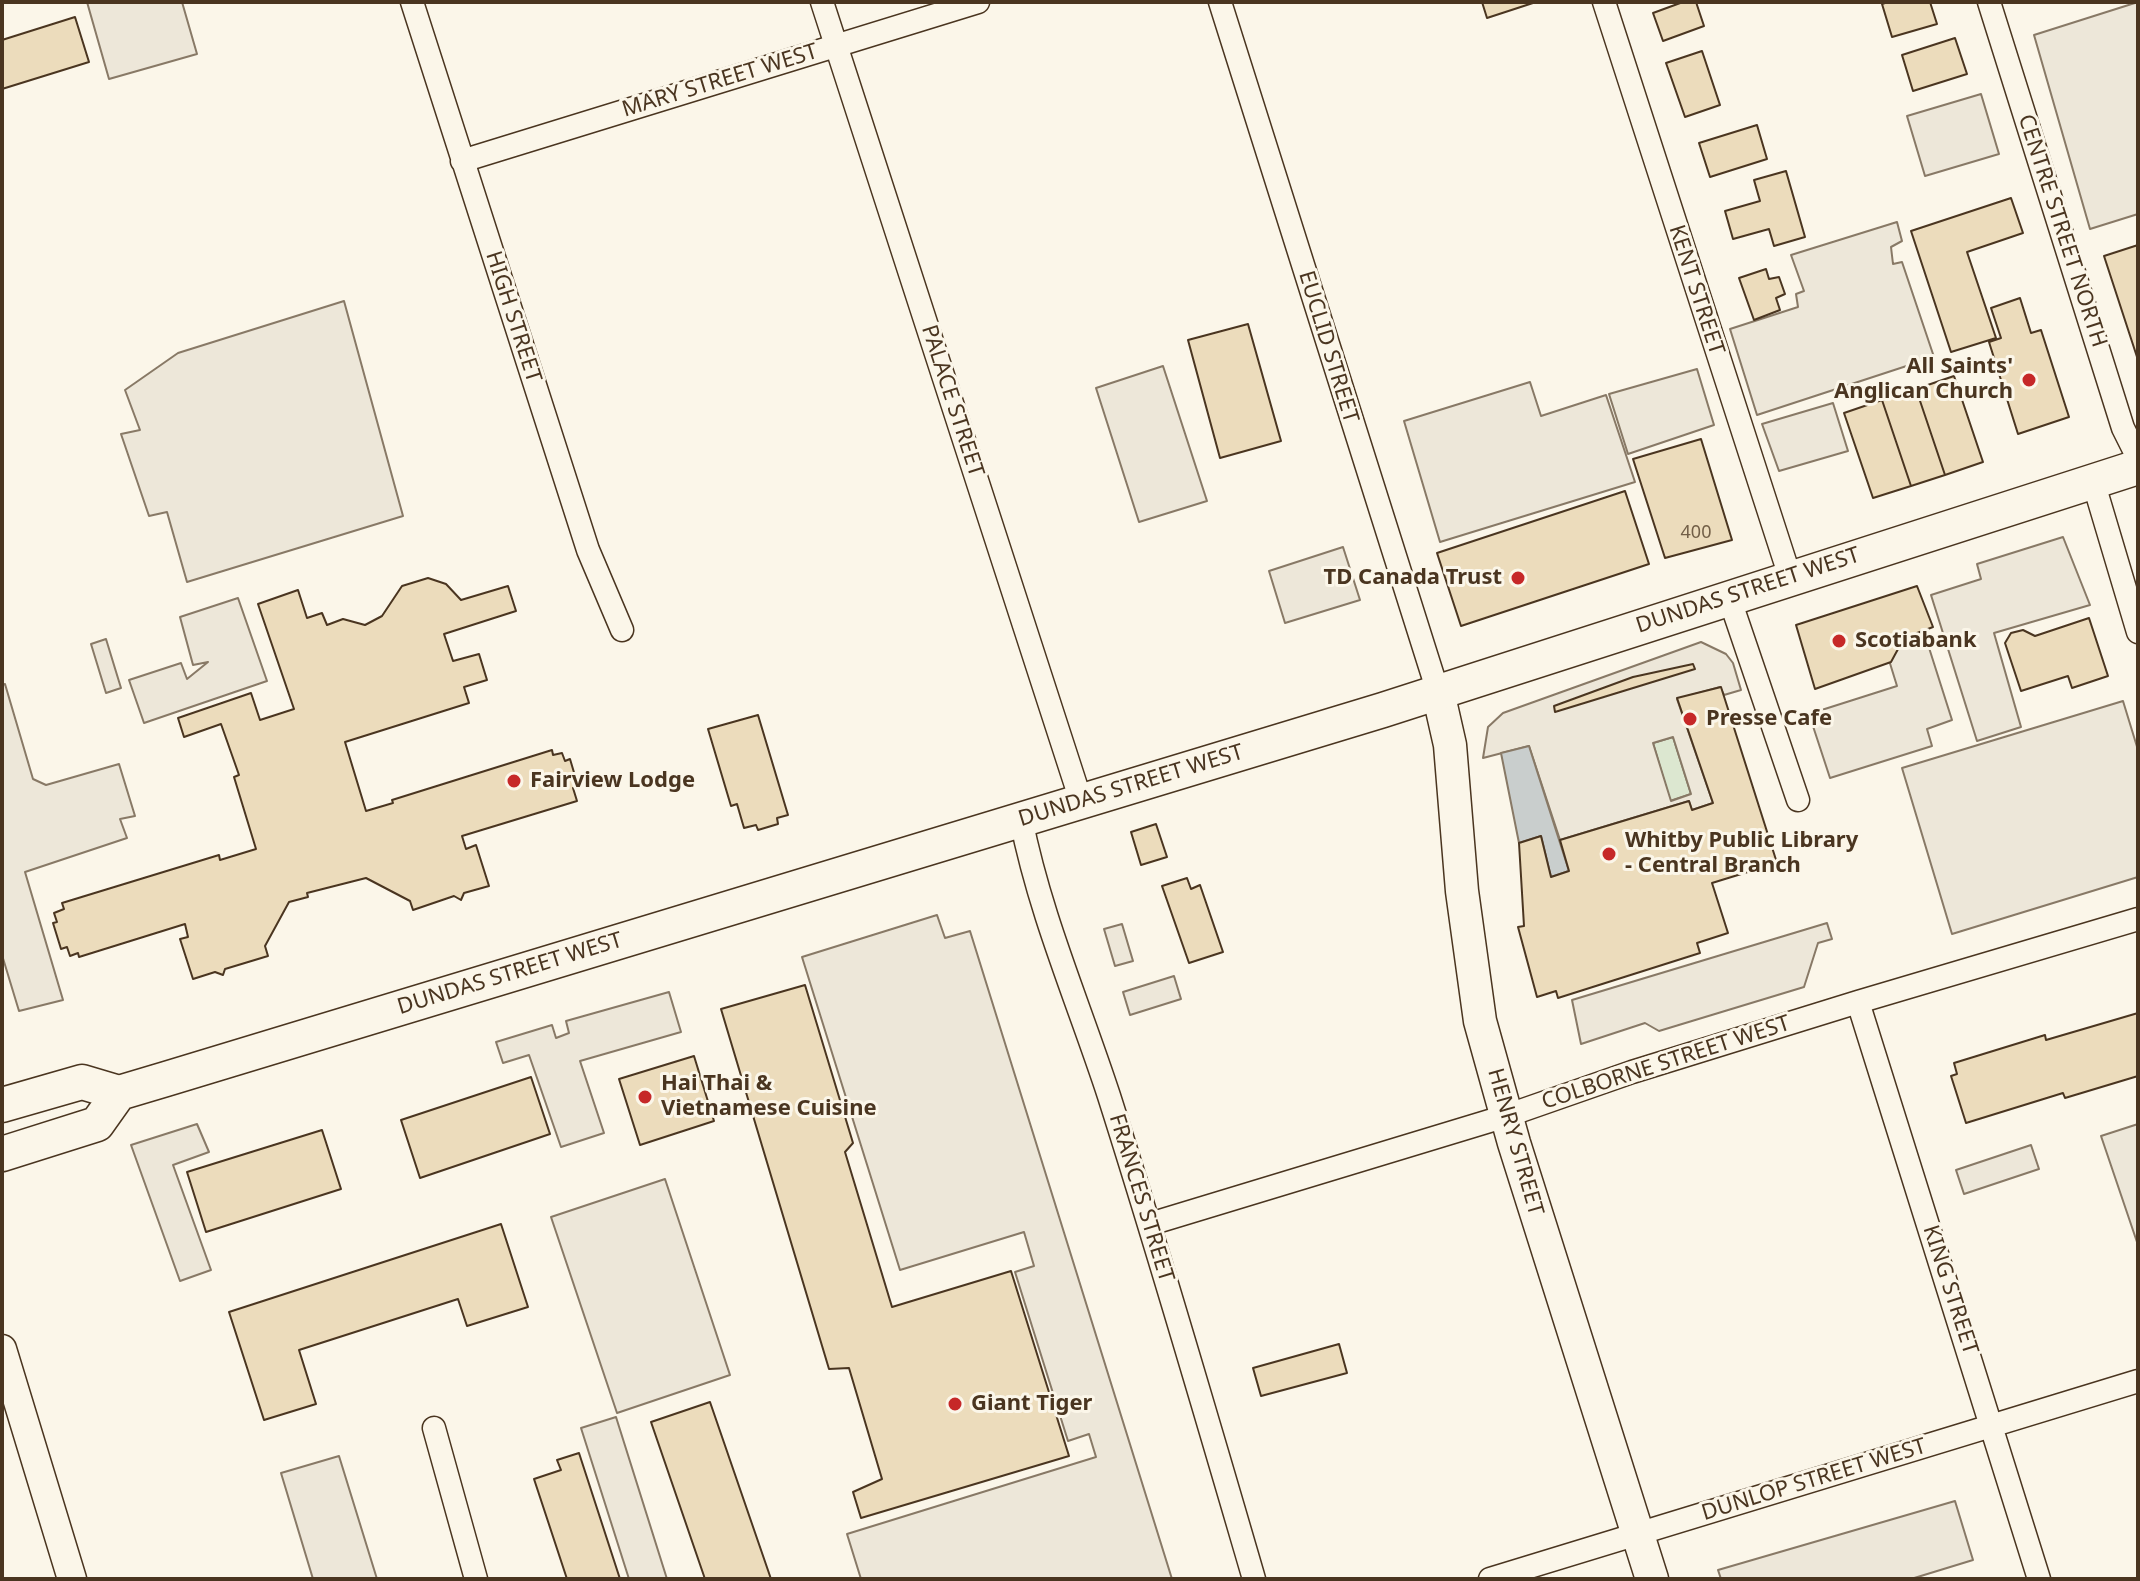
<!DOCTYPE html>
<style>
body{margin:0}
#map{position:relative;width:2140px;height:1581px;overflow:hidden;background:#fbf6e9;font-family:"Noto Sans",sans-serif}
canvas{display:block}
.frame{position:absolute;inset:0;border:4px solid #4a3520;pointer-events:none}
</style>
<div id="map">
<canvas width="2140" height="1581"></canvas>
<div class="frame"></div>
</div>
<script>
const ctx = document.querySelector('canvas').getContext('2d');
ctx.lineJoin = 'round';
function paint(path, color) {
  ctx.fillStyle = color;
  ctx.fill(path, 'evenodd');
}
function stroke(path, color, width, dash) {
  ctx.strokeStyle = color;
  ctx.lineWidth = width;
  ctx.lineCap = dash ? 'butt' : 'round';
  ctx.setLineDash(dash || []);
  ctx.stroke(path);
}
function write(font, color, halo, rows, align = 'center') {
  ctx.font = font + ' "Noto Sans",sans-serif';
  ctx.lineWidth = 6;
  ctx.setLineDash([]);
  ctx.textBaseline = 'middle';
  ctx.strokeStyle = halo;
  ctx.fillStyle = color;
  for (const [text, x, y, turn = 0] of rows) {
    ctx.save();
    ctx.translate(x, y);
    ctx.rotate((+turn || 0) * Math.PI / 180);
    ctx.textAlign = isNaN(turn) ? turn : align;
    if (halo) ctx.strokeText(text, 0, 0);
    ctx.fillText(text, 0, 0);
    ctx.restore();
  }
}
const green = new Path2D(`
 M 1673,737 L 1691,794 L 1670,801 L 1653,743 Z`);
paint(green, '#dce7d0');
stroke(green, '#887966', 2);
const parking = new Path2D(`
 M 87,2 L 182,2 L 197,54 L 109,79 Z
 M 2138,2 L 2138,214 L 2090,229 L 2034,35 Z
 M 1981,94 L 1999,154 L 1925,176 L 1907,116 Z
 M 1897,222 L 1902,241 L 1891,247 L 1893,264 L 1902,262 L 1934,357 L 1757,415 L 1730,329 L 1798,307 L 1796,294 L 1804,291 L 1791,255 Z
 M 344,301 L 403,516 L 187,582 L 167,512 L 149,516 L 121,434 L 140,430 L 125,390 L 178,353 Z
 M 1163,366 L 1207,501 L 1139,522 L 1096,388 Z
 M 1697,369 L 1714,425 L 1628,454 L 1609,394 Z
 M 1530,382 L 1541,416 L 1606,395 L 1635,482 L 1440,542 L 1404,421 Z
 M 1833,403 L 1848,451 L 1779,471 L 1762,424 Z
 M 2063,537 L 2090,605 L 1994,633 L 2021,727 L 1977,741 L 1931,595 L 1981,579 L 1977,564 Z
 M 1343,547 L 1360,600 L 1285,623 L 1269,571 Z
 M 238,598 L 267,681 L 144,723 L 129,680 L 181,663 L 187,679 L 208,662 L 193,665 L 180,617 Z
 M 1924,632 L 1952,720 L 1927,729 L 1932,746 L 1830,778 L 1809,714 L 1897,686 L 1884,644 Z
 M 106,639 L 121,688 L 106,693 L 91,644 Z
 M 1701,642 L 1726,654 L 1733,663 L 1741,690 L 1724,695 L 1720,687 L 1677,699 L 1713,803 L 1692,810 L 1689,801 L 1560,840 L 1529,746 L 1483,758 L 1488,727 L 1503,713 ZM 1673,737 L 1691,794 L 1671,801 L 1653,743 Z
 M 5,684 L 33,779 L 46,785 L 119,764 L 135,816 L 120,819 L 127,838 L 25,872 L 63,1000 L 19,1011 L 2,955 L 2,685 Z
 M 2123,701 L 2138,750 L 2138,877 L 1952,934 L 1902,768 Z
 M 937,915 L 945,938 L 970,931 L 1172,1579 L 861,1579 L 847,1534 L 1096,1457 L 1089,1434 L 1068,1441 L 1015,1272 L 1034,1266 L 1024,1232 L 900,1270 L 802,957 Z
 M 1827,923 L 1832,939 L 1818,943 L 1804,987 L 1659,1031 L 1645,1023 L 1581,1044 L 1572,1000 Z
 M 1122,924 L 1133,961 L 1115,966 L 1104,929 Z
 M 1174,976 L 1181,999 L 1130,1015 L 1123,992 Z
 M 669,992 L 681,1032 L 580,1061 L 604,1133 L 561,1147 L 529,1055 L 503,1063 L 496,1042 L 552,1025 L 556,1038 L 569,1033 L 566,1021 Z
 M 197,1124 L 209,1152 L 173,1165 L 211,1270 L 180,1281 L 131,1145 Z
 M 2138,1124 L 2138,1245 L 2101,1136 Z
 M 2031,1145 L 2039,1169 L 1964,1194 L 1956,1170 Z
 M 665,1179 L 730,1375 L 617,1413 L 551,1217 Z
 M 616,1417 L 667,1579 L 629,1579 L 581,1428 Z
 M 339,1456 L 377,1579 L 313,1579 L 281,1473 Z
 M 1955,1501 L 1973,1560 L 1911,1579 L 1721,1579 L 1718,1570 Z`);
paint(parking, '#ede7d9');
stroke(parking, '#887966', 2);
const water = new Path2D(`
 M 1529,746 L 1569,871 L 1551,877 L 1541,836 L 1519,843 L 1501,753 Z`);
paint(water, '#c9cecd');
stroke(water, '#887966', 2);
const building = new Path2D(`
 M 1482,2 L 1536,2 L 1487,18 Z
 M 1683,2 L 1696,2 L 1704,26 L 1663,41 L 1653,13 Z
 M 1888,2 L 1930,2 L 1937,24 L 1892,37 L 1882,4 Z
 M 75,17 L 89,62 L 2,89 L 2,40 Z
 M 1955,38 L 1967,74 L 1913,91 L 1902,55 Z
 M 1702,51 L 1720,105 L 1685,117 L 1666,63 Z
 M 1757,125 L 1767,159 L 1710,177 L 1699,143 Z
 M 1786,171 L 1805,237 L 1774,246 L 1769,229 L 1733,239 L 1725,211 L 1760,201 L 1754,180 Z
 M 2011,198 L 2023,233 L 1967,252 L 1996,338 L 1951,352 L 1911,231 Z
 M 2138,245 L 2138,360 L 2104,256 Z
 M 1766,269 L 1769,279 L 1779,277 L 1785,294 L 1776,298 L 1780,310 L 1754,320 L 1739,278 Z
 M 2020,298 L 2031,333 L 2041,330 L 2069,417 L 2018,434 L 1989,342 L 2001,338 L 1991,308 Z
 M 1248,324 L 1281,441 L 1220,458 L 1188,340 Z
 M 1954,376 L 1983,462 L 1945,475 L 1916,389 Z
 M 1916,389 L 1945,475 L 1911,486 L 1882,400 Z
 M 1882,400 L 1911,486 L 1873,498 L 1844,413 Z
 M 1701,439 L 1732,540 L 1665,558 L 1633,459 Z
 M 1625,491 L 1649,564 L 1461,626 L 1437,553 Z
 M 428,578 L 446,584 L 461,600 L 508,586 L 516,611 L 444,634 L 453,661 L 479,654 L 487,680 L 464,687 L 469,703 L 345,742 L 366,811 L 393,803 L 392,800 L 552,750 L 553,755 L 562,753 L 565,761 L 570,759 L 578,786 L 573,788 L 577,801 L 462,836 L 466,849 L 476,845 L 489,886 L 464,893 L 461,900 L 454,896 L 413,910 L 410,901 L 366,878 L 307,893 L 308,897 L 289,902 L 265,946 L 268,956 L 225,969 L 223,975 L 215,972 L 193,979 L 180,939 L 188,937 L 185,924 L 79,957 L 78,953 L 70,956 L 67,947 L 61,949 L 53,923 L 57,922 L 54,913 L 64,909 L 62,903 L 219,855 L 220,860 L 256,849 L 234,777 L 239,775 L 221,724 L 184,737 L 178,718 L 251,693 L 260,720 L 294,709 L 258,604 L 298,590 L 307,618 L 322,613 L 327,625 L 343,619 L 365,625 L 382,616 L 402,586 Z
 M 1917,586 L 1933,627 L 1904,638 L 1891,662 L 1815,689 L 1796,625 Z
 M 2089,618 L 2108,676 L 2072,688 L 2068,676 L 2021,691 L 2005,643 L 2011,633 L 2023,630 L 2035,636 Z
 M 1693,664 L 1695,669 L 1555,712 L 1554,706 L 1633,677 Z
 M 1721,687 L 1777,863 L 1712,883 L 1728,933 L 1697,943 L 1700,953 L 1558,998 L 1556,991 L 1537,997 L 1518,927 L 1524,926 L 1519,843 L 1541,836 L 1551,877 L 1569,871 L 1560,840 L 1689,801 L 1692,810 L 1713,803 L 1677,698 Z
 M 758,715 L 788,815 L 777,818 L 778,824 L 758,830 L 756,825 L 744,828 L 737,804 L 731,806 L 708,729 Z
 M 1156,824 L 1167,857 L 1141,865 L 1131,832 Z
 M 1187,878 L 1191,889 L 1200,885 L 1223,952 L 1189,963 L 1162,886 Z
 M 805,985 L 853,1143 L 845,1152 L 892,1307 L 1011,1271 L 1069,1456 L 861,1518 L 853,1492 L 882,1479 L 849,1368 L 829,1369 L 721,1009 Z
 M 2138,1013 L 2138,1076 L 2065,1098 L 2063,1093 L 1966,1123 L 1951,1076 L 1957,1074 L 1954,1063 L 2045,1035 L 2046,1040 Z
 M 694,1056 L 714,1121 L 640,1145 L 619,1079 Z
 M 531,1077 L 550,1134 L 420,1178 L 401,1120 Z
 M 322,1130 L 341,1189 L 206,1232 L 187,1172 Z
 M 501,1224 L 528,1307 L 467,1326 L 458,1299 L 299,1350 L 316,1404 L 264,1420 L 229,1312 Z
 M 1339,1344 L 1347,1373 L 1261,1396 L 1253,1368 Z
 M 710,1402 L 771,1579 L 705,1579 L 651,1422 Z
 M 579,1453 L 620,1579 L 567,1579 L 534,1479 L 561,1470 L 557,1460 Z`);
paint(building, '#ecdcbc');
stroke(building, '#4a3520', 2);
const minor = new Path2D(`
 M 412,2 L 588,550 L 622,630
 M 822,2 L 1081,801
 M 1220,2 L 1438,692
 M 1604,2 L 1790,577
 M 1989,2 L 2123,428 L 2138,458
 M 462,161 L 978,2
 M 2093,481 L 2138,632
 M 1729,597 L 1798,800
 M 1021,819 C 1040,915 1079,1004 1109,1096 C 1160,1256 1207,1418 1254,1579
 M 1858,1002 L 2039,1579
 M 1150,1224 L 1506,1116 L 1632,1072 L 1858,1002 L 2138,919
 M 434,1428 L 476,1579
 M 1490,1579 L 2138,1381`);
const tertiary = new Path2D(`
 M 2,1349 L 72,1579`);
const secondary = new Path2D(`
 M 1438,692 L 1450,745 L 1462,891 L 1480,1021 L 1514,1143 L 1652,1579`);
const primary = new Path2D(`
 M 2,1105 L 82,1082 L 119,1093 L 166,1079 L 1383,710 L 2138,467
 M 2,1154 L 97,1124 L 119,1093`);
stroke(minor, '#4a3520', 25);
stroke(tertiary, '#4a3520', 31);
stroke(secondary, '#4a3520', 35);
stroke(primary, '#4a3520', 37);
stroke(minor, '#fbf6e9', 22);
stroke(tertiary, '#fbf6e9', 28);
stroke(secondary, '#fbf6e9', 32);
stroke(primary, '#fbf6e9', 34);
for (const [x, y, r, color] of [
 [2029,380,8,"#c62828"],
 [1518,578,8,"#c62828"],
 [1839,641,8,"#c62828"],
 [1690,719,8,"#c62828"],
 [514,781,8,"#c62828"],
 [1609,854,8,"#c62828"],
 [645,1097,8,"#c62828"],
 [955,1404,8,"#c62828"]
]) {
  const dot = new Path2D();
  dot.arc(x, y, r, 0, 2 * Math.PI);
  ctx.fillStyle = color;
  ctx.fill(dot);
  stroke(dot, '#fbf6e9', 3);
}
write('18px', '#725f47', null, [
 ["400",1696,533]
]);
write('22px', '#4a3520', '#fbf6e9', [
 ["MARY STREET WEST",720,81,-17],
 ["CENTRE STREET NORTH",2062,231,72],
 ["KENT STREET",1696,290,72],
 ["HIGH STREET",513,317,72],
 ["EUCLID STREET",1328,347,73],
 ["PALACE STREET",952,401,72],
 ["DUNDAS STREET WEST",1748,591,-18],
 ["DUNDAS STREET WEST",1131,786,-17],
 ["DUNDAS STREET WEST",510,974,-17],
 ["COLBORNE STREET WEST",1666,1063,-18],
 ["HENRY STREET",1515,1142,74],
 ["FRANCES STREET",1141,1198,73],
 ["KING STREET",1950,1290,72],
 ["DUNLOP STREET WEST",1814,1480,-17]
]);
write('bold 22px', '#4a3520', '#fbf6e9', [
 ["All Saints'",2013,367,"right"],
 ["Anglican Church",2013,392,"right"],
 ["TD Canada Trust",1502,578,"right"],
 ["Scotiabank",1855,641],
 ["Presse Cafe",1706,719],
 ["Fairview Lodge",530,781],
 ["Whitby Public Library",1625,841],
 ["- Central Branch",1625,866],
 ["Hai Thai &",661,1084],
 ["Vietnamese Cuisine",661,1109],
 ["Giant Tiger",971,1404]
], 'left');
</script>
